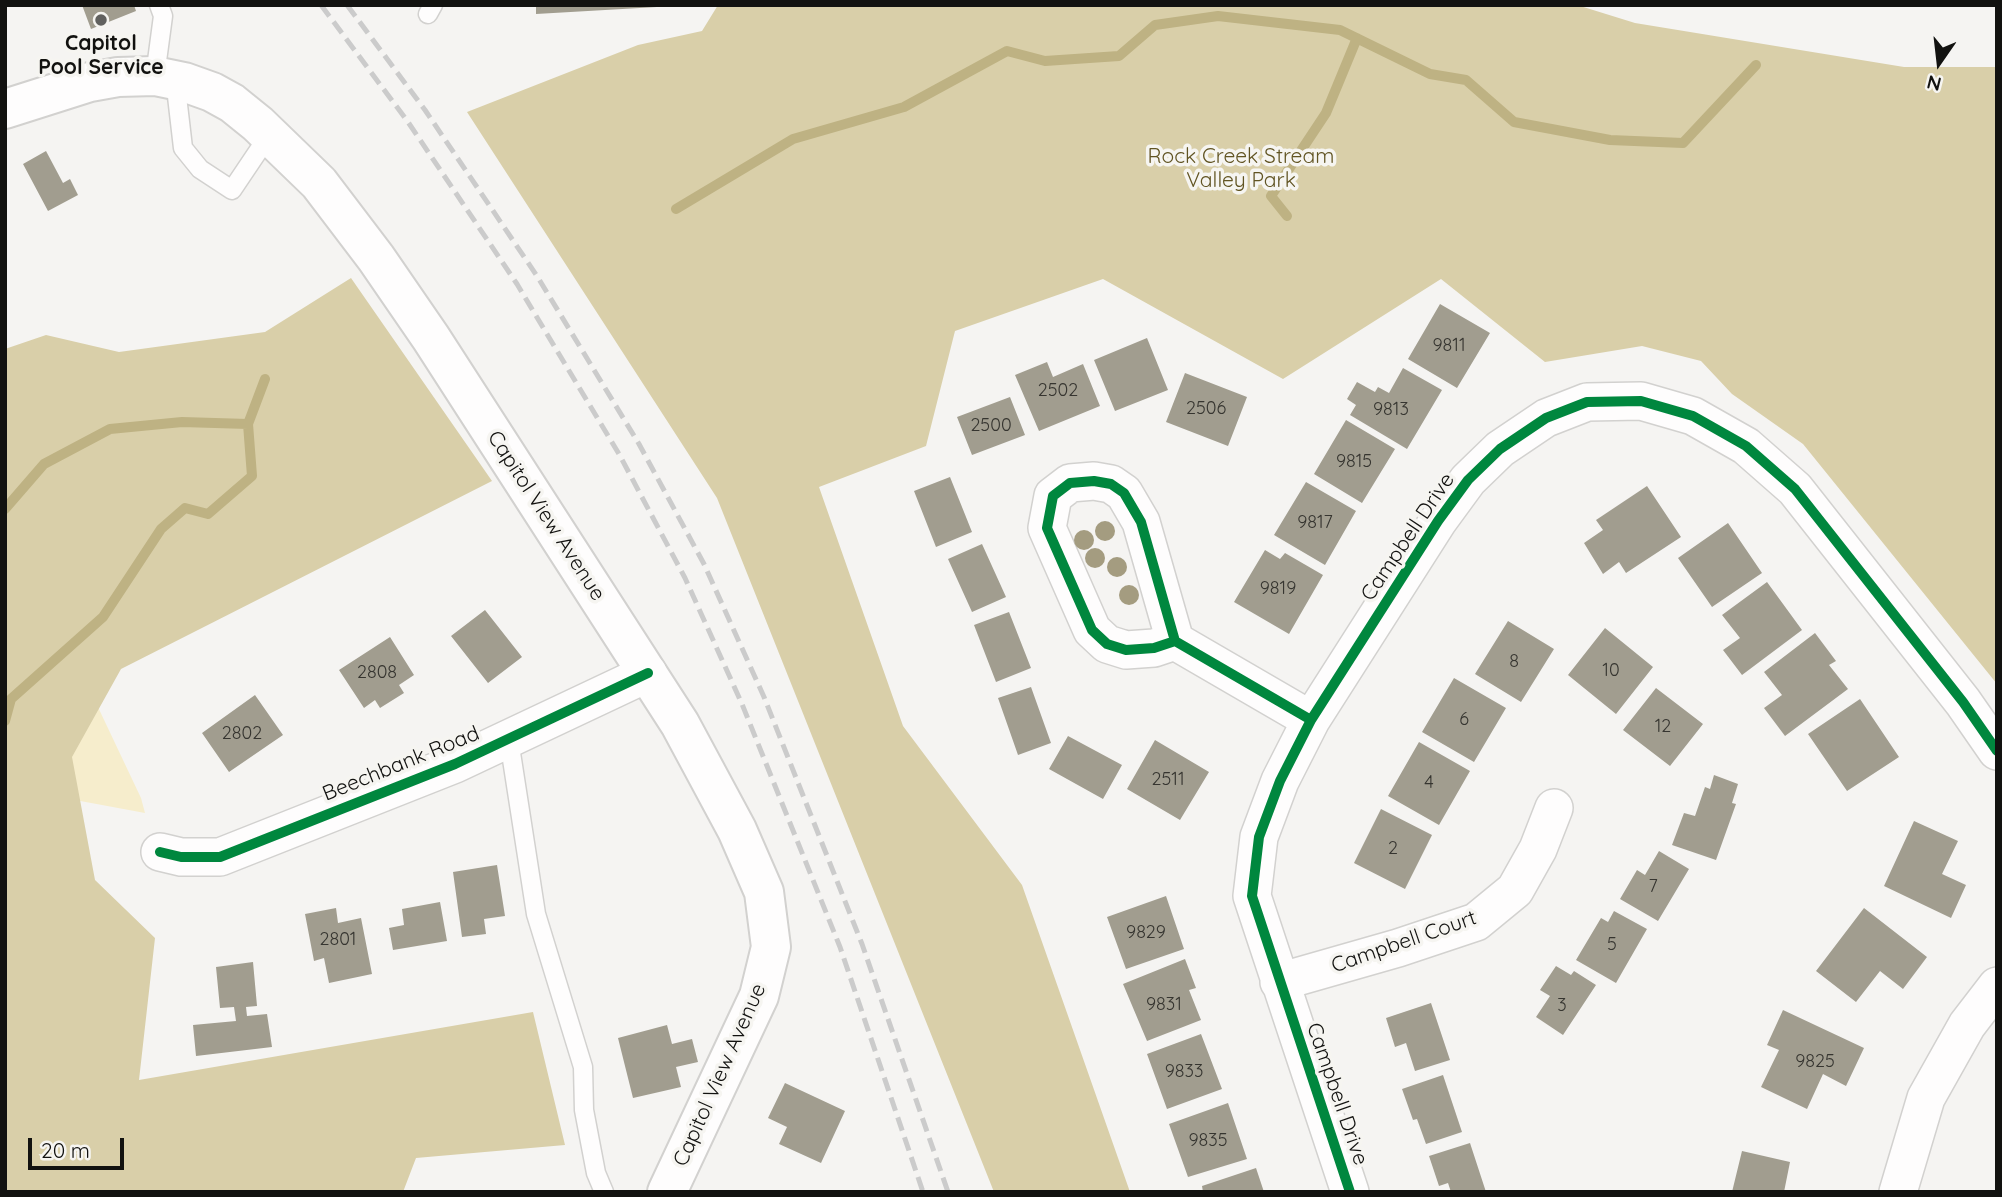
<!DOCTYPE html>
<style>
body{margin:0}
#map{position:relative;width:2002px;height:1197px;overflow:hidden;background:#f5f4f2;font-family:Quicksand,sans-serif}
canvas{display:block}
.frame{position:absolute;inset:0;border:7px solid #121210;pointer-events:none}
.north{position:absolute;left:1904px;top:28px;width:70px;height:70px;-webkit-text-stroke:5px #f6f5f1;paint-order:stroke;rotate:194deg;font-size:19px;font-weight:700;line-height:28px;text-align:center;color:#121210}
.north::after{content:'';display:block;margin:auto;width:24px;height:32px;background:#121210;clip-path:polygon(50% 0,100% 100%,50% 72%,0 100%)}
.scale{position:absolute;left:28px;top:1138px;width:96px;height:32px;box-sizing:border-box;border:4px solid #121210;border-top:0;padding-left:9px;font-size:21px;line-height:24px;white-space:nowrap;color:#121210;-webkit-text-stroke:5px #f6f5f1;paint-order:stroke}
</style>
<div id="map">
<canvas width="2002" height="1197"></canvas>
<div class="frame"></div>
<div class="north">N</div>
<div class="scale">20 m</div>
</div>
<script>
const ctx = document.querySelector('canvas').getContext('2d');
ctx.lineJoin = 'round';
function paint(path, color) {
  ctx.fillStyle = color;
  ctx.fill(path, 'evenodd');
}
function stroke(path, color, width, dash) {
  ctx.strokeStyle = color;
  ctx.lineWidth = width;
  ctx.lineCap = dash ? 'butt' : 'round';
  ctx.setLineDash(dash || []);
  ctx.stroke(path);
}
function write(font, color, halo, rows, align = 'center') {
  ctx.font = font + ' Quicksand,sans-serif';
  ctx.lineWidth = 7;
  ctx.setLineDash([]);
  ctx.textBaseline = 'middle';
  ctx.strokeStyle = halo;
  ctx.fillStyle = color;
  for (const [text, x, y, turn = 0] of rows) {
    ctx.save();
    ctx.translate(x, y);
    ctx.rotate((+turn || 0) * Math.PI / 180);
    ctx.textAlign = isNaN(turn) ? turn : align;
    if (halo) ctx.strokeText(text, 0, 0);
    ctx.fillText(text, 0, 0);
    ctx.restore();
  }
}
paint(new Path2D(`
 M 5,575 L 53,612 L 141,798 L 145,813 L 5,787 Z`), '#f6edcc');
paint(new Path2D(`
 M 718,5 L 1577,5 L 1635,23 L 1904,67 L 1997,67 L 1997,684 L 1803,444 L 1732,394 L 1701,361 L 1642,346 L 1545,362 L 1441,279 L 1283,379 L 1103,279 L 955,331 L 926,446 L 819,487 L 903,726 L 1022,885 L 1130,1192 L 994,1192 L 717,498 L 467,112 L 638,45 L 702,31 Z
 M 351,278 L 492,481 L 121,669 L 72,757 L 95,880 L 155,938 L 139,1080 L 533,1012 L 565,1145 L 416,1158 L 403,1192 L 5,1192 L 5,349 L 46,335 L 119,352 L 265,332 Z`), '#d9cfa9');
stroke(new Path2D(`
 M 676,209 L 793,139 L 904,107 L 1007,51 L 1045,61 L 1119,56 L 1155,25 L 1218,16 L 1340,30 L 1430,74 L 1466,80 L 1514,122 L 1610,140 L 1683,143 L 1756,65
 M 1287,216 L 1271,196 L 1326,113 L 1357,38
 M 5,509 L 44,464 L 110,429 L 182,422 L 248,424
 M 5,721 L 11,699 L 103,617 L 161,529 L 185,508 L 208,514 L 252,476 L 248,424 L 265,379`), '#beb283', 10);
paint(new Path2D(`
 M 82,5 L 134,5 L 136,11 L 91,29 Z
 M 536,5 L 657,5 L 657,7 L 536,14 Z
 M 46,151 L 63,183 L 70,179 L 78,195 L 48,211 L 23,164 Z
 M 1440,304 L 1490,333 L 1457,388 L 1408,359 Z
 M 1147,338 L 1168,390 L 1115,411 L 1094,360 Z
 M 1047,362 L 1053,377 L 1083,364 L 1100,406 L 1039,431 L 1015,375 Z
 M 1403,368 L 1442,390 L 1407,449 L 1350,415 L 1356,405 L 1347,399 L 1357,382 L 1375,392 L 1378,387 L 1389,393 Z
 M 1185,373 L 1247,397 L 1228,446 L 1166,422 Z
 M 1010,397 L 1025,435 L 972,455 L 957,417 Z
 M 1346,420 L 1395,449 L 1362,503 L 1314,474 Z
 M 950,477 L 972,532 L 936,547 L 914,491 Z
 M 1306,482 L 1356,511 L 1325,565 L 1274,535 Z
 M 1647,486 L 1681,537 L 1626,573 L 1619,562 L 1603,574 L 1584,543 L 1603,530 L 1596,520 Z
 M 1728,523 L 1762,573 L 1712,607 L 1678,558 Z
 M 982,544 L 1006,597 L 972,612 L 948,559 Z
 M 1265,550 L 1280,559 L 1285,553 L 1323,575 L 1289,634 L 1234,602 Z
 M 1767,582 L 1802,630 L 1742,675 L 1723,650 L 1740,638 L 1722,615 Z
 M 485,610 L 522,657 L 488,683 L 451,636 Z
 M 1009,612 L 1031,668 L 996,682 L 974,625 Z
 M 1508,621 L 1554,649 L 1521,702 L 1475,674 Z
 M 1605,628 L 1653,667 L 1616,714 L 1568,675 Z
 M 1815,633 L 1836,661 L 1829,665 L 1848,689 L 1785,736 L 1764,708 L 1782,695 L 1764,672 Z
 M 390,637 L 414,675 L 399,685 L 404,693 L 380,708 L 375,700 L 364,708 L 339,670 Z
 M 1454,678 L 1506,708 L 1474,762 L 1422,732 Z
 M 1031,687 L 1051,743 L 1018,755 L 998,698 Z
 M 1656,688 L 1703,724 L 1670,766 L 1623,730 Z
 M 255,695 L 283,735 L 229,772 L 202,733 Z
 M 1860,699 L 1899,757 L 1847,791 L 1808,734 Z
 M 1068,736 L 1122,765 L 1103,799 L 1049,769 Z
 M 1155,740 L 1209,772 L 1180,820 L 1127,789 Z
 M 1419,742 L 1470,771 L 1439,825 L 1388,796 Z
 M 1714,775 L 1738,784 L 1732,803 L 1736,804 L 1716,860 L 1672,845 L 1684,813 L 1695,816 L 1705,787 L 1710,789 Z
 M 1381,809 L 1432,835 L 1405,889 L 1354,863 Z
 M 1914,821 L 1958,841 L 1942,874 L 1966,885 L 1951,918 L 1884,886 Z
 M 1659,851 L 1689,869 L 1658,921 L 1620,899 L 1637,870 L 1645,875 Z
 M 497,865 L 505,916 L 484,919 L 486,934 L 462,937 L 453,872 Z
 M 1166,896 L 1184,949 L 1126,969 L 1107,917 Z
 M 440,902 L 447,941 L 393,950 L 389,928 L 404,925 L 402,909 Z
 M 336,908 L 338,923 L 361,918 L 372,974 L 329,983 L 324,958 L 314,961 L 305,914 Z
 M 1864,908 L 1927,957 L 1903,989 L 1880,971 L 1856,1002 L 1816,971 Z
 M 1614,911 L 1647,929 L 1616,983 L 1576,960 L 1601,918 L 1608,922 Z
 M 1185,959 L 1196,988 L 1189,990 L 1201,1020 L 1147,1041 L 1123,984 Z
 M 253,962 L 257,1006 L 246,1007 L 247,1016 L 267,1014 L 272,1047 L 196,1056 L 193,1025 L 236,1021 L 234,1007 L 220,1008 L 216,967 Z
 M 1556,966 L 1571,975 L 1574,971 L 1596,985 L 1563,1035 L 1536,1017 L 1550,996 L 1540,990 Z
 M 1431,1003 L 1450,1060 L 1415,1071 L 1406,1043 L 1395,1047 L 1386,1018 Z
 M 1783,1010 L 1864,1048 L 1846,1086 L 1823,1074 L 1807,1109 L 1761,1087 L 1779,1050 L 1767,1045 Z
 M 667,1025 L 672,1044 L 692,1039 L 698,1062 L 676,1067 L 681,1087 L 633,1098 L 618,1038 Z
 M 1201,1034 L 1222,1089 L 1167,1109 L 1147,1054 Z
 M 1443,1075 L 1462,1132 L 1426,1144 L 1417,1119 L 1413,1120 L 1402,1089 Z
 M 785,1083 L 845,1111 L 821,1163 L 779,1144 L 787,1127 L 768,1118 Z
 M 1228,1103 L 1247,1159 L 1188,1177 L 1169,1124 Z
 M 1470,1143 L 1486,1192 L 1451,1192 L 1448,1183 L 1439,1186 L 1429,1156 Z
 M 1742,1151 L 1790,1162 L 1784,1192 L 1732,1192 Z
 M 1256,1168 L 1264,1192 L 1203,1192 L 1202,1186 Z`), '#a19d8f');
const service = new Path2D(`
 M 428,14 L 433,5
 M 155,76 L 163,16 L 159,5
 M 175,79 L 183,148 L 200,169 L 232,190 L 269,135
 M 509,740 L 536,914 L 583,1067 L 584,1110 L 596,1173 L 604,1192`);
const minor = new Path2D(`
 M 1175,641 L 1154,648 L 1126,650 L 1107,644 L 1092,630 L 1047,528 L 1053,496 L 1070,483 L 1094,481 L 1111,484 L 1124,493 L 1141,522 L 1175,641 L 1311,720
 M 160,852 L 181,857 L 220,857 L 455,764 L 648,673
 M 1279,982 L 1398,948 L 1476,922 L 1515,890 L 1538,849 L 1554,808
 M 1350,1192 L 1252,896 L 1259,837 L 1280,781 L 1311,720 L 1438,521 L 1468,480 L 1500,449 L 1546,418 L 1587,402 L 1641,401 L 1693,416 L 1746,446 L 1795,489 L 1963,702 L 1997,751
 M 1898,1192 L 1926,1098 L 1967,1025 L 1997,986`);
const secondary = new Path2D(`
 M 5,109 L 90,82 L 118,77 L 155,76 L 184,82 L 212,92 L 232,103 L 258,124 L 319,183 L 376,258 L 431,338 L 680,724 L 737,830 L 764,892 L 771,947 L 759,996 L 667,1192`);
stroke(service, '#d2d1cf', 21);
stroke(minor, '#d2d1cf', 40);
stroke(secondary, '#d2d1cf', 42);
stroke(service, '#fefdfd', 18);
stroke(minor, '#fefdfd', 37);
stroke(secondary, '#fefdfd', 38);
stroke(new Path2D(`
 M 321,5 L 408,122 L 517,284 L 619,454 L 685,578 L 742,704 L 840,947 L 923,1192
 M 347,5 L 425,110 L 537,276 L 639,444 L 704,564 L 764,697 L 862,944 L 948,1192`), '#cbcbcb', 5, [14, 7]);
stroke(new Path2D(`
 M 1175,641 L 1154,648 L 1126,650 L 1107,644 L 1092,630 L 1047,528 L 1053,496 L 1070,483 L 1094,481 L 1111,484 L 1124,493 L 1141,522 L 1175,641 L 1311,720
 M 160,852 L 181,857 L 220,857 L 455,764 L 648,673
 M 1350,1192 L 1252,896 L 1259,837 L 1280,781 L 1311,720 L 1438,521 L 1468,480 L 1500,449 L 1546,418 L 1587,402 L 1641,401 L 1693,416 L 1746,446 L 1795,489 L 1963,702 L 1997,751`), '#00873e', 10);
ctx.fillStyle = '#a49c80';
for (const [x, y] of [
 [1105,531],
 [1084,540],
 [1095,558],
 [1117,567],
 [1129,595]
]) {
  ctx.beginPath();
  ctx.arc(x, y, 10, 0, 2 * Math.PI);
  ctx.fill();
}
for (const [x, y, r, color] of [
 [101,20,7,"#61615f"]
]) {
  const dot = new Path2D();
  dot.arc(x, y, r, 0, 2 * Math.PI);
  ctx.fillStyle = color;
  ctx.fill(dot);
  stroke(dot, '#f6f5f1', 2.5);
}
write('18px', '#363530', null, [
 ["9811",1449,346],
 ["2502",1058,391],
 ["2506",1206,409],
 ["9813",1391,410],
 ["2500",991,426],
 ["9815",1354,462],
 ["9817",1315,523],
 ["9819",1278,589],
 ["8",1514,662],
 ["10",1611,671],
 ["2808",377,673],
 ["6",1464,720],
 ["12",1663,727],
 ["2802",242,734],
 ["2511",1168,780],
 ["4",1429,783],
 ["2",1393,849],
 ["7",1653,887],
 ["9829",1146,933],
 ["2801",338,940],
 ["5",1612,945],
 ["9831",1164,1005],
 ["3",1562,1006],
 ["9825",1815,1062],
 ["9833",1184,1072],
 ["9835",1208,1141]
]);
write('bold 21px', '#121210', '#f6f5f1', [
 ["Capitol",101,44],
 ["Pool Service",101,68]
]);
write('21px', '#615422', '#f6f5f1', [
 ["Rock Creek Stream",1241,157],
 ["Valley Park",1241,181]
]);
write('21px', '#121210', '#f6f5f1', [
 ["Capitol View Avenue",546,516,57],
 ["Campbell Drive",1408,537,-56],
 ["Beechbank Road",401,764,-22],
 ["Campbell Court",1404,942,-19],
 ["Capitol View Avenue",720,1075,-66],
 ["Campbell Drive",1337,1094,71]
]);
</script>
